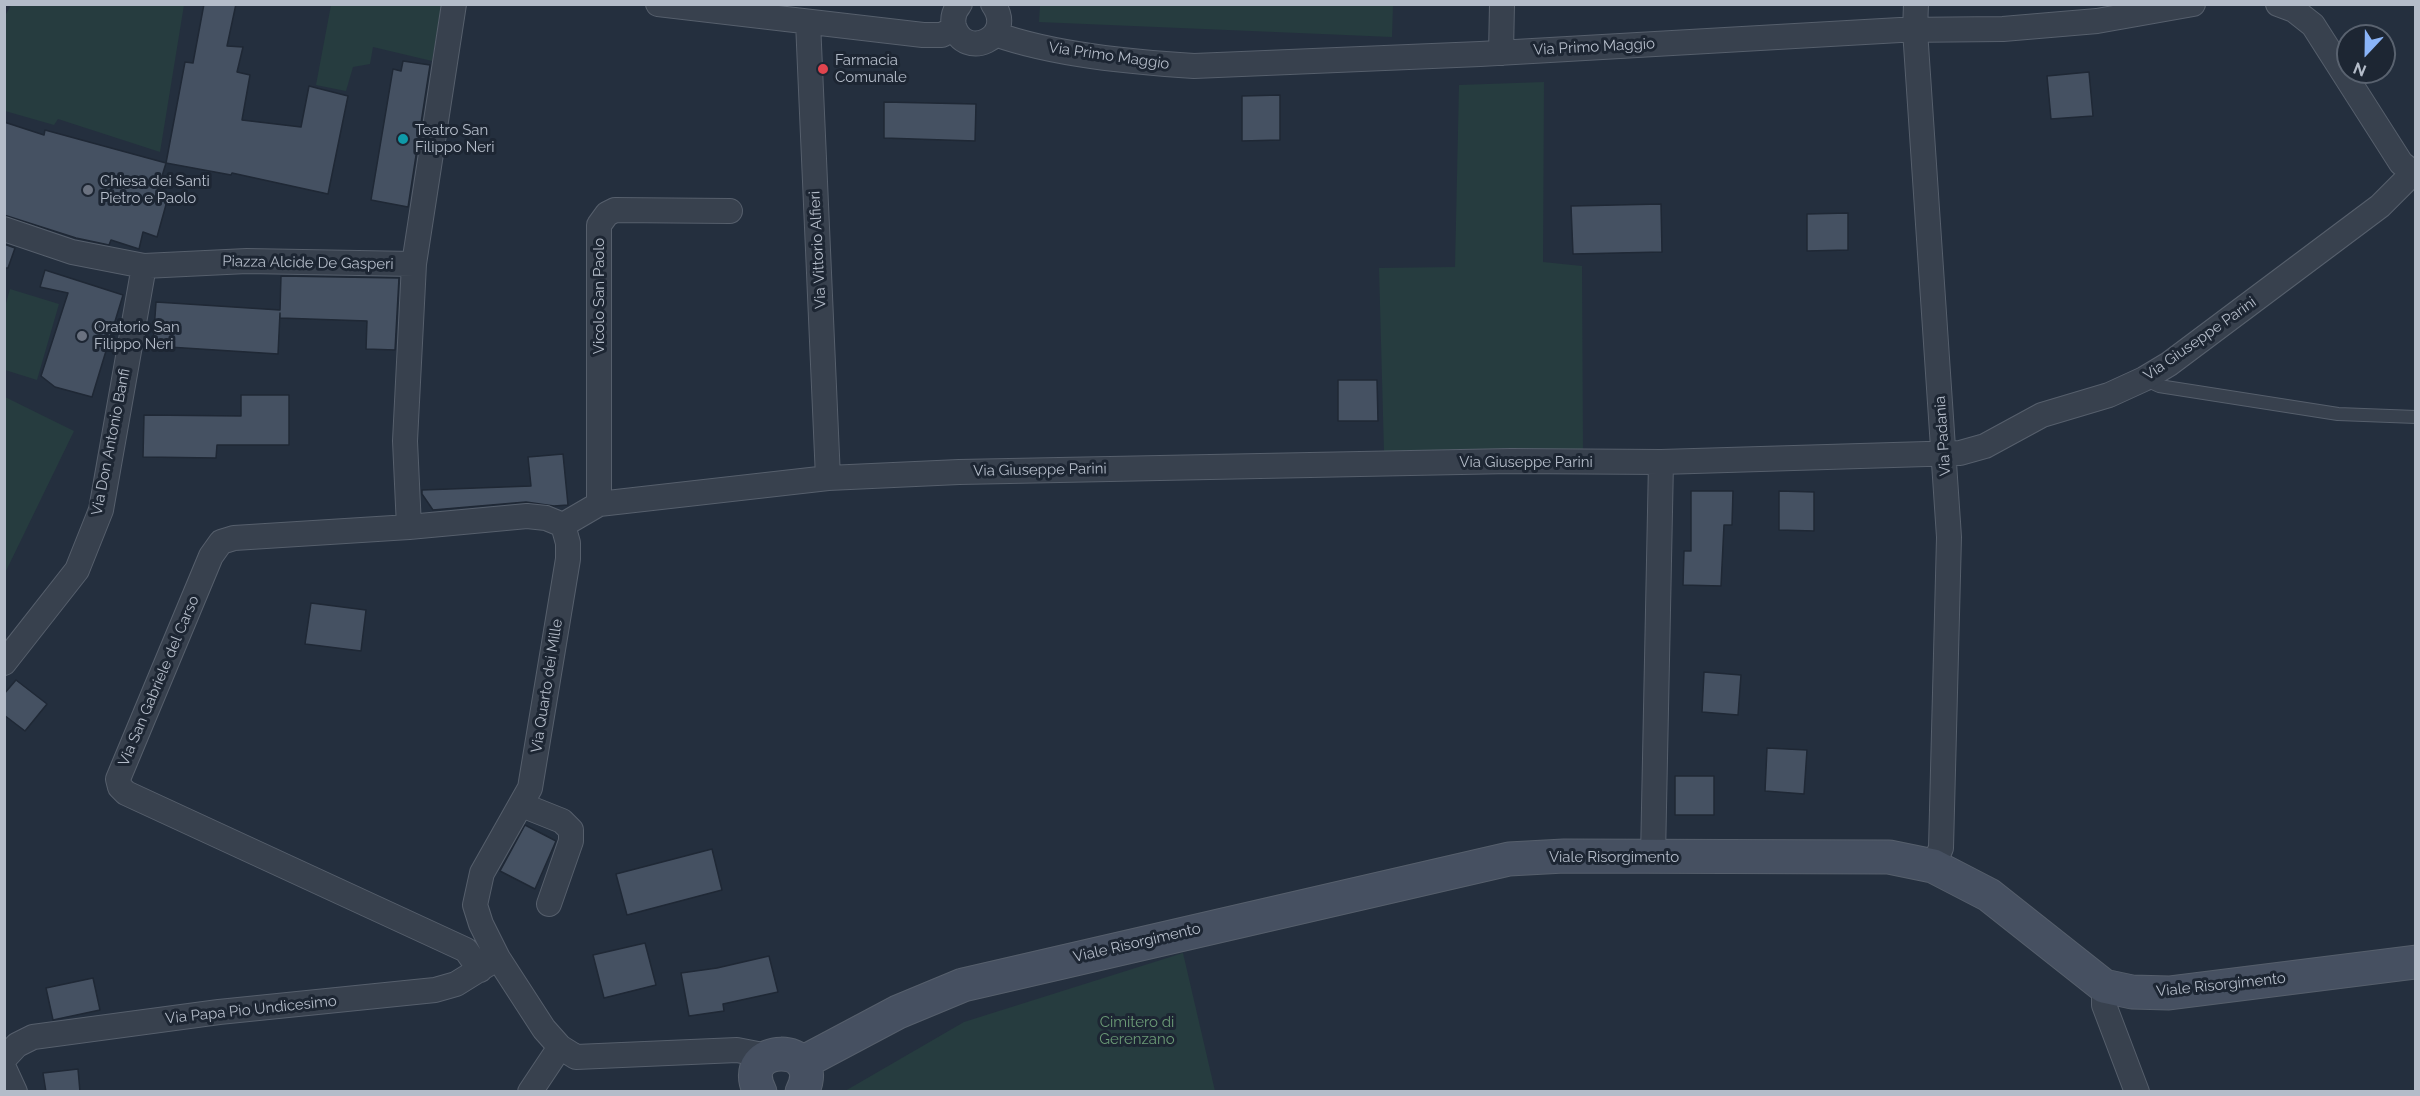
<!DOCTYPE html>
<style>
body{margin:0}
#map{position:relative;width:2420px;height:1096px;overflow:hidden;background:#242f3e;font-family:Raleway,sans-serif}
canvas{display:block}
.frame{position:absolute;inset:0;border:6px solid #b4bcc9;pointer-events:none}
.north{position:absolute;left:2336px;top:24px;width:60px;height:60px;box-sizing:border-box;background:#1d2633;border:2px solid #59626f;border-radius:50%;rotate:202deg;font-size:16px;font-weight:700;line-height:24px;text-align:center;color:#b4bcc9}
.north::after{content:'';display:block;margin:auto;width:21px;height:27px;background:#8ab4f8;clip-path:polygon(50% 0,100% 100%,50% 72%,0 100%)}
</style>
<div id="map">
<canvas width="2420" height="1096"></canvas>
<div class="frame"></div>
<div class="north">N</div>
</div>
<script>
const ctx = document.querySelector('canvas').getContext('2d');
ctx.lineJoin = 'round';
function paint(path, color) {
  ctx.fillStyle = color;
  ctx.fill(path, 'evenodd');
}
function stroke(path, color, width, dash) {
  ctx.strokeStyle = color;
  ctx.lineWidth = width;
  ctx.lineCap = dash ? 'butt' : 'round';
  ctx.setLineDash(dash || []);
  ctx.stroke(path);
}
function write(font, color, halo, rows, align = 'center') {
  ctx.font = font + ' Raleway,sans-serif';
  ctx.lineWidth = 6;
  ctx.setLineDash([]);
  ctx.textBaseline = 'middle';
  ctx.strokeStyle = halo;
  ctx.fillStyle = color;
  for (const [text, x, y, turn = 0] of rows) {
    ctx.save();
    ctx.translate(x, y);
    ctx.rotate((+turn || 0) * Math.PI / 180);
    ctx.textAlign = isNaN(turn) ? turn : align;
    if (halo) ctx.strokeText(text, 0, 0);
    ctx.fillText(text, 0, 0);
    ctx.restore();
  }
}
paint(new Path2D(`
 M 11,5 L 184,5 L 160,152 L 58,119 L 54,125 L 5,111 L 5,16 Z
 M 331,5 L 442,5 L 432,61 L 373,47 L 370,64 L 353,67 L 346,91 L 316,85 Z
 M 1040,5 L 1393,5 L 1392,37 L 1039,22 Z
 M 1544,82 L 1543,262 L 1582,266 L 1583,450 L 1384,452 L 1379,268 L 1455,267 L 1459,85 Z
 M 10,289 L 59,304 L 37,380 L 5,370 L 5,307 Z
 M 5,397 L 74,431 L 5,573 Z
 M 1183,953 L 1215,1091 L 845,1091 L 964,1022 Z`), '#263c3f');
const building = new Path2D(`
 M 204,4 L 236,4 L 227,46 L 243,47 L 237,72 L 250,75 L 242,120 L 301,127 L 309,86 L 348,96 L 328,194 L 232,173 L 231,175 L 166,163 L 185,62 L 193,63 Z
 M 403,61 L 430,65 L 408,207 L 371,200 L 393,69 L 401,71 Z
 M 2089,72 L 2093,116 L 2051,119 L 2047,76 Z
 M 1280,95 L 1280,140 L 1242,141 L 1242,96 Z
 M 884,102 L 976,104 L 975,141 L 884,138 Z
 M 4,122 L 44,135 L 45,130 L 166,163 L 156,196 L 167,201 L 157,237 L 143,232 L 139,249 L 111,240 L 109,245 L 76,238 L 4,215 Z
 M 1661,204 L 1662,252 L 1573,254 L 1571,206 Z
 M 1848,213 L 1848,250 L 1807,251 L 1807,214 Z
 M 4,244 L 15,248 L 8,268 L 4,268 Z
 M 45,270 L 123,295 L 92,397 L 55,387 L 41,376 L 68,293 L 40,287 Z
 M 281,276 L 399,278 L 395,350 L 366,349 L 367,321 L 280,318 L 280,313 L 278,354 L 153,346 L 156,302 L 280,310 Z
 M 1338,380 L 1377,380 L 1378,421 L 1338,421 Z
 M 241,395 L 289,395 L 289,445 L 217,445 L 216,458 L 143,457 L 144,415 L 241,416 Z
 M 563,454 L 568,505 L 554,506 L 526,502 L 433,510 L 422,494 L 422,490 L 531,486 L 528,457 Z
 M 1691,491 L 1733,491 L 1732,525 L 1724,525 L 1721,586 L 1683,585 L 1684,551 L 1691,551 Z
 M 1779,491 L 1814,492 L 1814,531 L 1779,530 Z
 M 311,603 L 366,610 L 361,651 L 305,644 Z
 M 1704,672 L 1741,675 L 1738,715 L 1702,712 Z
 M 16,680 L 47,704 L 25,731 L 4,715 L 4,694 Z
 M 1767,748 L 1807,750 L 1804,794 L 1765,791 Z
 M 1675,776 L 1714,776 L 1714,815 L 1675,815 Z
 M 525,825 L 556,841 L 535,889 L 500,871 Z
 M 712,849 L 722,890 L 627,915 L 616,874 Z
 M 645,943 L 656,985 L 604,998 L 593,955 Z
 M 769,956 L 778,992 L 723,1004 L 724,1011 L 689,1016 L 681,973 L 717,968 Z
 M 93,978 L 100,1010 L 53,1020 L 46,988 Z
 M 78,1069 L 80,1092 L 46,1092 L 43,1073 Z`);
paint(building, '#455162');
stroke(building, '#1f2835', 1.5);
const lane = new Path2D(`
 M 2144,379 L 2159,386 L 2338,414 L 2416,417`);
const street = new Path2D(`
 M 658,4 L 923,35 L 942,35 L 954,28
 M 960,4 C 954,11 952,18 954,26 C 964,61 1017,38 993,4
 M 1916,4 L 1915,30 L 1949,537 L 1941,848 L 1933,866
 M 2278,4 L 2294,10 L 2313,25 L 2401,163 L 2416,175
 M 808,22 L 828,478
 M 995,34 C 1054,55 1132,62 1194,66 L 1480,54 L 1900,30 L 2003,29 L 2097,21 L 2193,4
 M 1501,53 L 1502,4
 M 4,229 L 72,252 L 144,266 L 247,261 L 414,264
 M 599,504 L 599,225 L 607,214 L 615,210 L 730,211
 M 563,525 L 599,504 L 828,478 L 959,472 L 1511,461 L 1661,462 L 1960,453 L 1985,446 L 2042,415 L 2109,395 L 2144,379 L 2169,364 L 2380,206 L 2412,174
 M 409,527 L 405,441 L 414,264 L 454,4
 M 4,663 L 77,570 L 101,510 L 144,266
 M 522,805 L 562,821 L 571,830 L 571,841 L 549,904
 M 1653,857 L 1661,462
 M 480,970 L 466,950 L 126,793 L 120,787 L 118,779 L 211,556 L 221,542 L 234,538 L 409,527 L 527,516 L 546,518 L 563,525 L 568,543 L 568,559 L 530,788 L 482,873 L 475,905 L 481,924 L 498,958 L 544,1029 L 560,1047 L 576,1057 L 737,1050 L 768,1056
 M 2104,986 L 2104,1005 L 2137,1092
 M 4,1059 L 17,1045 L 33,1037 L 219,1012 L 435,990 L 456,984 L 493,961
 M 4,1068 L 15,1092
 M 530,1092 L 560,1047`);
const secondary = new Path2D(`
 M 802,1063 L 898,1012 L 963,985 L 1509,859 L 1564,856 L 1889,857 L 1933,866 L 1989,895 L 2104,986 L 2132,992 L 2169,993 L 2416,962
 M 760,1092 C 734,1042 828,1041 802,1092`);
stroke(lane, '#565f6c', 14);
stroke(street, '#565f6c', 26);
stroke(secondary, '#565f6c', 35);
stroke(lane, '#38414e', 12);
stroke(street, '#38414e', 24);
stroke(secondary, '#465061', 33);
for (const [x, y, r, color] of [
 [823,69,6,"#e0444e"],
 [403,139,6,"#0f9aa8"],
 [88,190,6,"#6b7280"],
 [82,336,6,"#6b7280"]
]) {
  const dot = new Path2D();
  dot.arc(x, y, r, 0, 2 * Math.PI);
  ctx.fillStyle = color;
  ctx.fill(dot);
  stroke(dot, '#1d2633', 2);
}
write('15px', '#b4bcc9', '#1d2633', [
 ["Via Primo Maggio",1594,47,-3],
 ["Via Primo Maggio",1109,56,8],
 ["Via Vittorio Alfieri",818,250,-93],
 ["Piazza Alcide De Gasperi",308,263,1],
 ["Vicolo San Paolo",599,296,-90],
 ["Via Giuseppe Parini",2200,339,-35],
 ["Via Padania",1943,436,-94],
 ["Via Don Antonio Banfi",111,442,-79],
 ["Via Giuseppe Parini",1526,462],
 ["Via Giuseppe Parini",1040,470,-1],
 ["Via San Gabriele del Carso",159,681,-67],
 ["Via Quarto dei Mille",547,686,-81],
 ["Viale Risorgimento",1614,857],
 ["Viale Risorgimento",1137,943,-13],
 ["Viale Risorgimento",2221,985,-6],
 ["Via Papa Pio Undicesimo",251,1010,-6]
]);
write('15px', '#b4bcc9', '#1d2633', [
 ["Farmacia",835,60],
 ["Comunale",835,77],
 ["Teatro San",415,130],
 ["Filippo Neri",415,147],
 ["Chiesa dei Santi",100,181],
 ["Pietro e Paolo",100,198],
 ["Oratorio San",94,327],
 ["Filippo Neri",94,344]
], 'left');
write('15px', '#6b9a76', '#1d2633', [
 ["Cimitero di",1137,1022],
 ["Gerenzano",1137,1039]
]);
</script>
